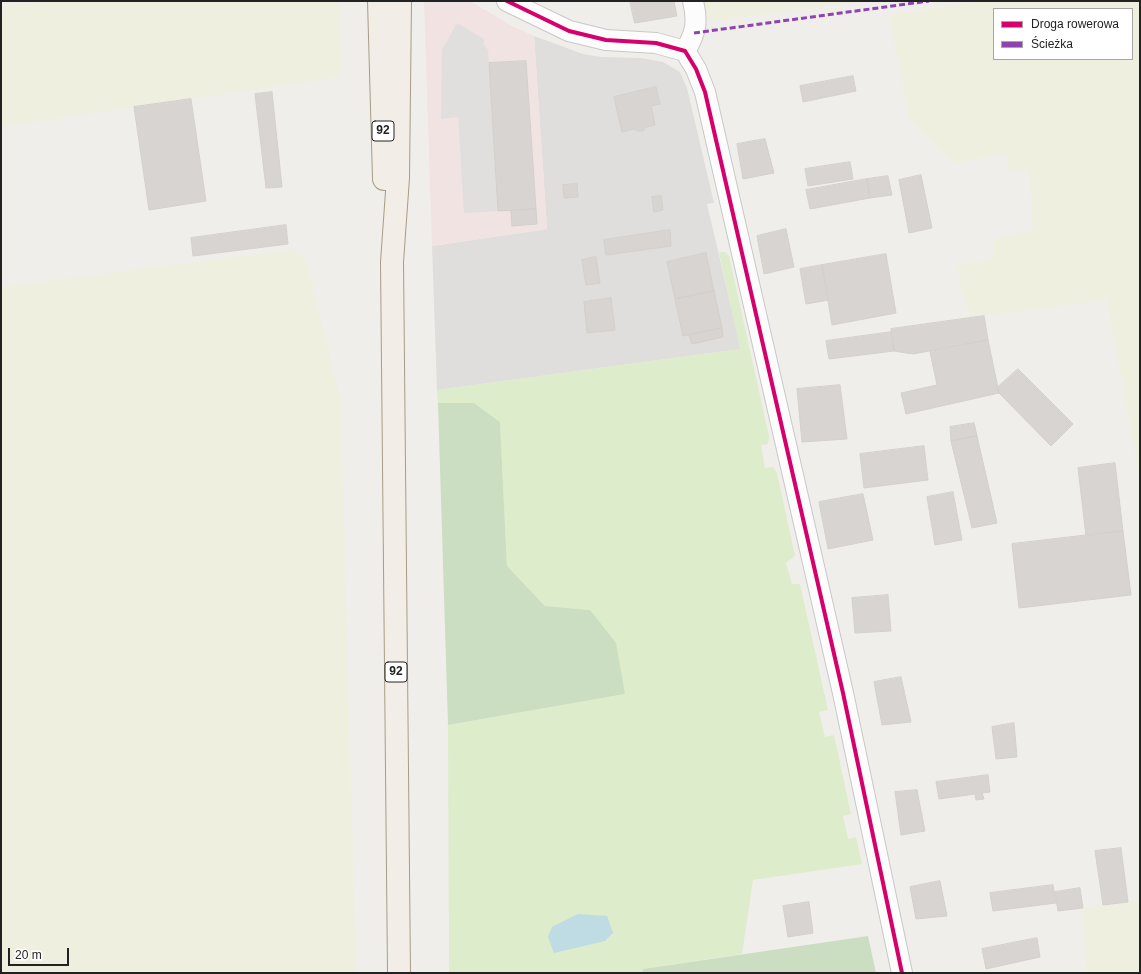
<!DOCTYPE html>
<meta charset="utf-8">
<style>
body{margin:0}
#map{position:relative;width:1141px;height:974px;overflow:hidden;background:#f0eeeb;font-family:Helvetica,sans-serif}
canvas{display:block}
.frame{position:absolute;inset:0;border:2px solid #222;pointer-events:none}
.legend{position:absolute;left:993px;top:8px;width:140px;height:52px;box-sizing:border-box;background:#fff;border:1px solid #a7a7a7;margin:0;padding:5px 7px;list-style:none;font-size:12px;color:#222}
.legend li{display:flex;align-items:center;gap:8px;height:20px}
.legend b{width:20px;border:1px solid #a7a7a7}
.scale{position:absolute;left:8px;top:948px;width:61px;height:18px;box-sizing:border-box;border:2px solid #222;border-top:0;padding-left:5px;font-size:12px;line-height:14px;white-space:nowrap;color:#222;-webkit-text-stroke:3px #fff;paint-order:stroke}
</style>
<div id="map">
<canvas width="1141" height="974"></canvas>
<div class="frame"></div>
<ul class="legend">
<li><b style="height:5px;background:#d6006c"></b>Droga rowerowa</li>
<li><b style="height:5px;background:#8e44ad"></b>Ścieżka</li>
</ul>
<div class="scale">20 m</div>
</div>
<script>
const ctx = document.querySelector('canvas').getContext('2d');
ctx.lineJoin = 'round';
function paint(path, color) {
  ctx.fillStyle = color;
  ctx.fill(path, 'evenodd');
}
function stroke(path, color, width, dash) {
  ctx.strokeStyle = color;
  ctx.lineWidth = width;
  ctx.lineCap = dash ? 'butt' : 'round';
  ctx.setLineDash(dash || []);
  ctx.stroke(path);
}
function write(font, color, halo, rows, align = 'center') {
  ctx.font = font + ' Helvetica,sans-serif';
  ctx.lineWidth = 4;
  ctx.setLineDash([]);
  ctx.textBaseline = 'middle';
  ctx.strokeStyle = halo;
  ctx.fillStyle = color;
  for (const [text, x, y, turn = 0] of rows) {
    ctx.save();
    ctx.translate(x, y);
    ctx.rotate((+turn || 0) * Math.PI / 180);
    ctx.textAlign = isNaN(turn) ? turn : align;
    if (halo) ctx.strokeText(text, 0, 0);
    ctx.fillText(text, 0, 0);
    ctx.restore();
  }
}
paint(new Path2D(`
 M 534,36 L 583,54 L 601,57 L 641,58 L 663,62 L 680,72 L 687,88 L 714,203 L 707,204 L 741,349 L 437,390 L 432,246 L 547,229 Z`), '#dfdedc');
paint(new Path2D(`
 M 424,1 L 470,1 L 512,26 L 534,36 L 547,229 L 432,246 Z`), '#f1e3e1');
paint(new Path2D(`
 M 57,1 L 340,1 L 341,77 L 1,127 L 1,6 Z
 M 698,1 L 870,1 L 720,20 L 709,20 L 700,11 Z
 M 987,1 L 1140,1 L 1140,482 L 1107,300 L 969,318 L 956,266 L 994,259 L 993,240 L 1033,230 L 1029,170 L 1009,172 L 1006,154 L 954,163 L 909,118 L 889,14 ZM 994,9 L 1132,9 L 1132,59 L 994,59 Z
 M 294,249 L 307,262 L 341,403 L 356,973 L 1,973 L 1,287 Z
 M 1140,900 L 1140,973 L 1086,973 L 1083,908 Z`), '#efefdf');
paint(new Path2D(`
 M 719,252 L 725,252 L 729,256 L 769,436 L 768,444 L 761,445 L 765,468 L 773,467 L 777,473 L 795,556 L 786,563 L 792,584 L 800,584 L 828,710 L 819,712 L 825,737 L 834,735 L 851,814 L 843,816 L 848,839 L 856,837 L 862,864 L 753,880 L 742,954 L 643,969 L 642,973 L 449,973 L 448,725 L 625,694 L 590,610 L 545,606 L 507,566 L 500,422 L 474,403 L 438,403 L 437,390 L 740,349 Z`), '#ddeccb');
paint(new Path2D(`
 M 438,403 L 474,403 L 500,422 L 507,566 L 545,606 L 590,610 L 616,643 L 625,694 L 448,725 Z
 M 868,936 L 876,973 L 642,973 L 643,969 Z`), '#cbdec1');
paint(new Path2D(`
 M 457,23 L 484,39 L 484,45 L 488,50 L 498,211 L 464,213 L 458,117 L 441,119 L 442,50 Z`), '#e0dfde');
paint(new Path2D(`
 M 578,914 L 607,916 L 613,933 L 605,941 L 554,953 L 548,937 L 552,927 Z`), '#bfdbe3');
const building = new Path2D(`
 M 630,1 L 674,1 L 677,16 L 635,23 Z
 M 526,61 L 536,209 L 498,211 L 489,63 Z
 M 853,76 L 856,91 L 803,102 L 800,86 Z
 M 656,87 L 660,104 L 651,106 L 655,125 L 646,127 L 643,131 L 638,131 L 634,129 L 622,132 L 614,97 Z
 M 272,92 L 282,187 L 266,188 L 255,94 Z
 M 191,99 L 206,201 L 149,210 L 134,107 Z
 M 765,139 L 774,173 L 743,179 L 737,144 Z
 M 850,162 L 853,179 L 808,186 L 805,169 Z
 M 921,175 L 932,228 L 909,233 L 899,180 Z
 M 888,176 L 892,195 L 870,198 L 867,179 Z
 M 867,179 L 870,198 L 810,209 L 806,190 Z
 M 577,184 L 578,197 L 564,198 L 563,185 Z
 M 661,196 L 663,210 L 654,212 L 652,197 Z
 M 536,209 L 537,224 L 512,226 L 511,211 Z
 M 286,225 L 288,244 L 193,256 L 191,238 Z
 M 786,229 L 794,267 L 764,274 L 757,236 Z
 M 670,230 L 671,246 L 606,255 L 604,240 Z
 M 706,253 L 714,291 L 675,299 L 667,262 Z
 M 886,254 L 896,313 L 832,325 L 822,265 Z
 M 596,257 L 600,283 L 586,285 L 582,260 Z
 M 822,265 L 829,300 L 806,304 L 800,269 Z
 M 714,291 L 722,328 L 683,336 L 675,299 Z
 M 611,298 L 615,330 L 587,333 L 584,302 Z
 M 984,316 L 988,340 L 913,354 L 894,351 L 891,329 Z
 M 722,328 L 723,337 L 692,344 L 689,335 Z
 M 892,332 L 894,351 L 829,359 L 826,341 Z
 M 988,340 L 999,393 L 906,414 L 901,393 L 937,385 L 930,352 Z
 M 1018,369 L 1073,424 L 1051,446 L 999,393 L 998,387 Z
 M 840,385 L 847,439 L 802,442 L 797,389 Z
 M 974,423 L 977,436 L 951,441 L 950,427 Z
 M 977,436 L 997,523 L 972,528 L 951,441 Z
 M 924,446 L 928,480 L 864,488 L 860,454 Z
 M 1115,463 L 1123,531 L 1086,536 L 1078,468 Z
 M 953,492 L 962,540 L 935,545 L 927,497 Z
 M 863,494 L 873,540 L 828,549 L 819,502 Z
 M 1123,531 L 1131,595 L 1019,608 L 1012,544 Z
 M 888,595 L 891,631 L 855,633 L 852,598 Z
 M 901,677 L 911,722 L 882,725 L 874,682 Z
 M 1014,723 L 1017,757 L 996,759 L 992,727 Z
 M 988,775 L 990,792 L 982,793 L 984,799 L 976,800 L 975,794 L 939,799 L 936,782 Z
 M 917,790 L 925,831 L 901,835 L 895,792 Z
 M 1121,848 L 1128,902 L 1103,905 L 1095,851 Z
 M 940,881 L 947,916 L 916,919 L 910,887 Z
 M 1053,885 L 1056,903 L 993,911 L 990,893 Z
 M 1080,888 L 1083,908 L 1058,911 L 1055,892 Z
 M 809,902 L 813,933 L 788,937 L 783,906 Z
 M 1037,938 L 1040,957 L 986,969 L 982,949 Z`);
paint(building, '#d7d4d2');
stroke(building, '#d3d0cc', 1);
const minor = new Path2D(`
 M 507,1 L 569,31 L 606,40 L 656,43 L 685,51 L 696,69 L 705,92 L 843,693 L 902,973
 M 685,51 C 696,33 698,22 693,1`);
const primary = new Path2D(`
 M 379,1 L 384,179
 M 399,973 L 392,262 L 398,178 L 400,1`);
stroke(minor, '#c9c8c7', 22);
stroke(primary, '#a79c86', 24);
stroke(minor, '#fdfcfc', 20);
stroke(primary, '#f3ede7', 22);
stroke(new Path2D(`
 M 694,33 L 929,1`), '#8e44ad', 3, [6, 3]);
stroke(new Path2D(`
 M 507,1 L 569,31 L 606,40 L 656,43 L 685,51 L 696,69 L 705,92 L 843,693 L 902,973`), '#d6006c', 4);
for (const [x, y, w] of [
 [383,131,22],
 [396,672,22]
]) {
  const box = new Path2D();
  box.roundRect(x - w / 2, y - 10, w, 20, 3);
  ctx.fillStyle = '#fff';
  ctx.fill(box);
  stroke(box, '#222', 1);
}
write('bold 12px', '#222', null, [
 ["92",383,131],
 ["92",396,672]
]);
</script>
